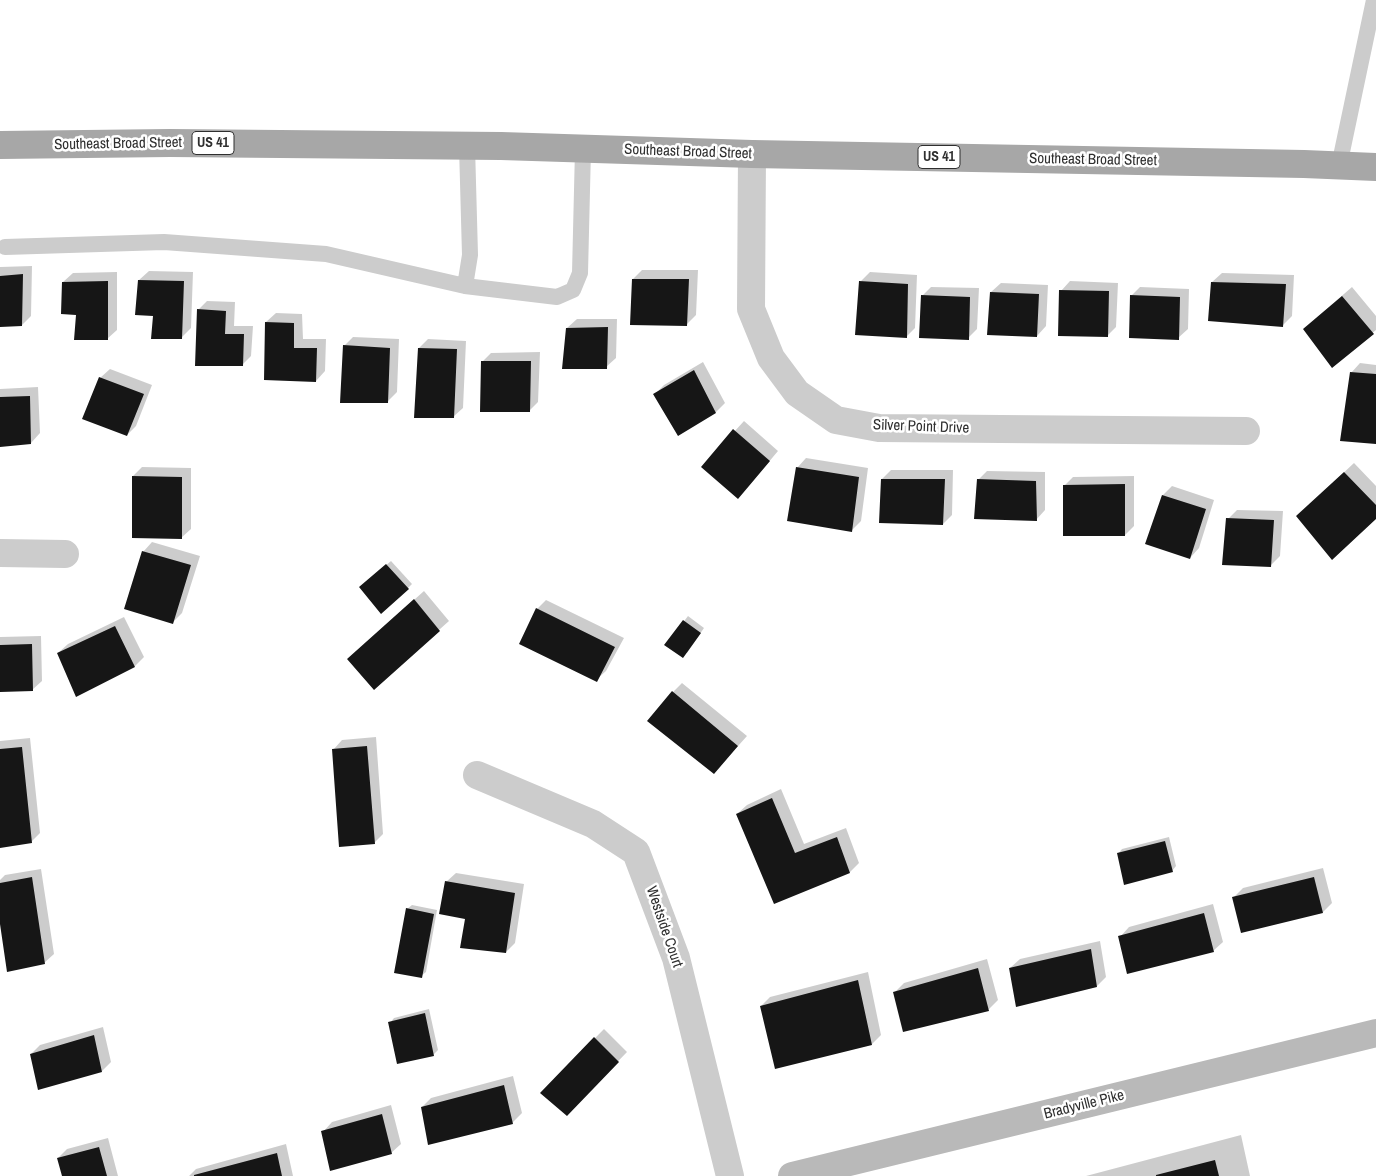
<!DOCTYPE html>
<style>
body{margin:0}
canvas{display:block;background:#fff}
</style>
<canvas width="1376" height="1176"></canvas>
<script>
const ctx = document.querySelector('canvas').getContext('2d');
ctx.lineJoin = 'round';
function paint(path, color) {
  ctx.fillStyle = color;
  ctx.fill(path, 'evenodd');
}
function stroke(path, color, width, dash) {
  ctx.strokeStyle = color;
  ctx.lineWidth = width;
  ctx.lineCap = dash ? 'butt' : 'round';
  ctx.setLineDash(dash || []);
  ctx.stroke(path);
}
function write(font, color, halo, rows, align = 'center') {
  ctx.font = font + ' "Archivo Narrow",sans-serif';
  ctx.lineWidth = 5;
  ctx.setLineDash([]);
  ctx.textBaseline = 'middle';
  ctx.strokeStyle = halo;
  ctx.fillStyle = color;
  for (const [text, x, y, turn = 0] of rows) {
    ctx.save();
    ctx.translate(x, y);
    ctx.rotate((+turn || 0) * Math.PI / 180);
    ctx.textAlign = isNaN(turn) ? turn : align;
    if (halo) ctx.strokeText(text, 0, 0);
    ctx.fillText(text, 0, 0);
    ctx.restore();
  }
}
paint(new Path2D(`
 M 32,266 L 31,316 L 22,325 L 0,326 L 0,267 Z
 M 642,270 L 698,270 L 696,315 L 686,325 L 633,279 Z
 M 149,271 L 193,272 L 191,328 L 182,337 L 154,314 L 139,280 Z
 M 117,272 L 117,330 L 107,339 L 77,313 L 63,282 L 73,273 Z
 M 870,272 L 917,275 L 915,328 L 906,337 L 861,281 Z
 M 1222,273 L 1294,275 L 1292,316 L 1283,325 L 1212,282 Z
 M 1070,281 L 1118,283 L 1116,327 L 1107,336 L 1061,291 Z
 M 1001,283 L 1048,285 L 1046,326 L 1037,336 L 991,292 Z
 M 931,287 L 979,288 L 977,329 L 968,338 L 922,296 Z
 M 1140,287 L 1189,289 L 1188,329 L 1178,338 L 1131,296 Z
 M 1352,287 L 1376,316 L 1376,330 L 1333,366 L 1314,320 Z
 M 207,301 L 235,302 L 234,326 L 253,326 L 251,356 L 242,365 L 198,310 Z
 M 276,313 L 302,314 L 303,339 L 326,339 L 325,371 L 316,381 L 266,322 Z
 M 577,319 L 617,319 L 616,358 L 606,367 L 567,328 Z
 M 353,337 L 399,339 L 397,392 L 387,402 L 344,346 Z
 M 428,339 L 466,341 L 463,408 L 453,417 L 419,348 Z
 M 540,352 L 538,402 L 529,411 L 482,362 L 491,353 Z
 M 703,362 L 725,403 L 716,412 L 679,434 L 655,394 L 664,385 Z
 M 1360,363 L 1376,365 L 1376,443 L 1351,373 Z
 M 110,369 L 152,385 L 136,426 L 127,435 L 100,378 Z
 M 38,387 L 40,433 L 31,443 L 0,445 L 0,389 Z
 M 744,421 L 778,451 L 747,488 L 702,467 Z
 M 806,458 L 868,468 L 861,521 L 851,531 L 797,468 Z
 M 1354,463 L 1376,486 L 1376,518 L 1307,507 Z
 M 142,467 L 191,468 L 191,529 L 181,538 L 133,476 Z
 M 891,470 L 953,470 L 952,515 L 943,524 L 882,479 Z
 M 987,471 L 1045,472 L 1045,510 L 1036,520 L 978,480 Z
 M 1134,476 L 1134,526 L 1125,535 L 1064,486 L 1073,477 Z
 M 1172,486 L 1214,500 L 1199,548 L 1190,558 L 1163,495 Z
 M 1237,510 L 1283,511 L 1280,556 L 1271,565 L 1228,519 Z
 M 152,542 L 200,556 L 182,613 L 173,622 L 143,552 Z
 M 391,561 L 412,584 L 408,588 L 365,583 Z
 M 424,591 L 449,621 L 374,688 L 358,650 Z
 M 546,600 L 624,638 L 606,671 L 596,680 L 537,609 Z
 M 688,616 L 704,628 L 687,653 L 666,645 Z
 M 124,617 L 144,657 L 135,666 L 58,653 L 68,644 Z
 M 41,636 L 42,681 L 32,690 L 0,691 L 0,637 Z
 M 682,683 L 747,736 L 714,773 L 673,692 Z
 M 376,737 L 383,834 L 374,843 L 333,750 L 342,740 Z
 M 30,738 L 40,833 L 31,842 L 0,846 L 0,741 Z
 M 781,789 L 804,844 L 846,828 L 859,863 L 850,872 L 775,902 L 737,814 L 747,805 Z
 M 1169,837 L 1176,866 L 1172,871 L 1118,854 L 1122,849 Z
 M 1323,868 L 1332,903 L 1323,912 L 1242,932 L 1234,897 L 1243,888 Z
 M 41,869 L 54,954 L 44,963 L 0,916 L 0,880 L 5,875 Z
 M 456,873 L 524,884 L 515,943 L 506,952 L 467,918 L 446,882 Z
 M 1213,904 L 1223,942 L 1213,951 L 1120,937 L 1129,927 Z
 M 412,905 L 437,910 L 426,972 L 421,976 L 407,909 Z
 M 1100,941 L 1106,977 L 1097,986 L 1010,968 L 1020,959 Z
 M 987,959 L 998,1000 L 989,1009 L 904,1031 L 895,992 L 904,983 Z
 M 868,972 L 881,1035 L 872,1044 L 761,1006 L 770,997 Z
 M 429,1009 L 438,1050 L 433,1055 L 390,1023 L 394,1018 Z
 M 103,1027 L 111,1062 L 102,1071 L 31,1054 L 40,1045 Z
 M 604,1029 L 627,1052 L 567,1114 L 541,1093 Z
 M 513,1076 L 522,1113 L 512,1123 L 422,1107 L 431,1098 Z
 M 391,1105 L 401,1144 L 391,1153 L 323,1132 L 332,1122 Z
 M 1241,1135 L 1250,1176 L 1086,1176 Z
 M 108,1138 L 118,1176 L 63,1176 L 58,1158 L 67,1149 Z
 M 286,1144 L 293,1176 L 189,1176 L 196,1169 Z`), '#0003');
paint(new Path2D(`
 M 23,274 L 22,326 L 0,327 L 0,276 Z
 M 632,279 L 689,279 L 687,326 L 630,325 Z
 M 138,280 L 184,281 L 182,339 L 151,339 L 153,316 L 135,315 Z
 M 108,281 L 108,340 L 74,340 L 76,315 L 61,314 L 62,282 Z
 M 859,281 L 908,284 L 907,338 L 855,335 Z
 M 1211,282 L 1286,284 L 1283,327 L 1208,321 Z
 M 1059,290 L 1109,291 L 1108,337 L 1058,336 Z
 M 990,292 L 1039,294 L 1037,337 L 987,335 Z
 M 921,295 L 970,297 L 969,340 L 919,338 Z
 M 1130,295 L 1180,297 L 1179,340 L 1129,338 Z
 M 1342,296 L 1374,334 L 1332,368 L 1303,329 Z
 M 197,309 L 226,311 L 225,334 L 244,334 L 243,366 L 195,366 Z
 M 265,322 L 294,323 L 294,348 L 317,348 L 316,382 L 264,380 Z
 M 608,327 L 607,369 L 562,369 L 566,328 Z
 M 343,345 L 390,348 L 388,403 L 340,403 Z
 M 418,348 L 457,349 L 454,418 L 414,418 Z
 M 481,361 L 531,361 L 530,412 L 480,412 Z
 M 694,370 L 716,413 L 678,436 L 653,394 Z
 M 1350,372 L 1376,374 L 1376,444 L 1340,441 Z
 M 99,377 L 144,394 L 127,436 L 82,419 Z
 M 30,396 L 31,444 L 0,447 L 0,397 Z
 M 733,429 L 770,461 L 738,499 L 701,467 Z
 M 796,467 L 859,477 L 852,532 L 787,521 Z
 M 1344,472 L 1376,505 L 1376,519 L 1332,560 L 1296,516 Z
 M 132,476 L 182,477 L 182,539 L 132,538 Z
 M 881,479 L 945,479 L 943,525 L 879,523 Z
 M 977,479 L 1036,481 L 1037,521 L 974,519 Z
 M 1125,484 L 1125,536 L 1063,536 L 1063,485 Z
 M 1162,495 L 1206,509 L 1190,559 L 1145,544 Z
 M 1226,518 L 1274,520 L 1271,567 L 1222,565 Z
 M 142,551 L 191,565 L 173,624 L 124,609 Z
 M 386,564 L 409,589 L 381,614 L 359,587 Z
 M 414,599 L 440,631 L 374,690 L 347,659 Z
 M 536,608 L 615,647 L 597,682 L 519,644 Z
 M 683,620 L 701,633 L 683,658 L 664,645 Z
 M 115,626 L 135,667 L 76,697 L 57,653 Z
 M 32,644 L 33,691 L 0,692 L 0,645 Z
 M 672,691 L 738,746 L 714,774 L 647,721 Z
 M 367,746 L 375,844 L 339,847 L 332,749 Z
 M 22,747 L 32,843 L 0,848 L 0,749 Z
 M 772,798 L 795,853 L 837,837 L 850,873 L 774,904 L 736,814 Z
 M 1165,841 L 1173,872 L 1124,885 L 1117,853 Z
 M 32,877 L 45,964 L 7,972 L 0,924 L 0,883 Z
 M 1314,877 L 1323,913 L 1241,933 L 1232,897 Z
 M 445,881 L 515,893 L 506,953 L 460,948 L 465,919 L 439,914 Z
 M 406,908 L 434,914 L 422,978 L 394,973 Z
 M 1204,913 L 1214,952 L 1127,974 L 1118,936 Z
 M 1091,949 L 1097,987 L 1016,1007 L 1009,968 Z
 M 978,968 L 989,1011 L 903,1032 L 893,992 Z
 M 858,980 L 872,1045 L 775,1069 L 760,1006 Z
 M 425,1013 L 434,1056 L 397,1064 L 388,1022 Z
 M 94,1035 L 102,1072 L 38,1090 L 30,1054 Z
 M 594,1037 L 619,1062 L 567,1116 L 540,1093 Z
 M 504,1085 L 513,1124 L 428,1145 L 421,1107 Z
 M 382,1114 L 392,1154 L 330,1171 L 321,1131 Z
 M 99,1147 L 107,1176 L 62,1176 L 57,1158 Z
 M 277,1153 L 282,1176 L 194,1176 L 194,1175 Z
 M 1215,1160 L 1219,1176 L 1156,1176 L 1156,1175 Z`), '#161616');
stroke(new Path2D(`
 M 1339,166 L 1374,0
 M 5,247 L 164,242 L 326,254 L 465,286 L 557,297 L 573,290 L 580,273 L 583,149
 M 465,286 L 470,255 L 467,146`), '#ccc', 16);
stroke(new Path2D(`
 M 752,154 L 751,309 L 771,358 L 797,393 L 836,420 L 879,428 L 1246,431
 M 0,553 L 65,554
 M 477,775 L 593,824 L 636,852 L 676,958 L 730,1176`), '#ccc', 28);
stroke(new Path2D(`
 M 792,1176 L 1376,1033`), '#b9b9b9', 28);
stroke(new Path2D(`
 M 0,145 L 170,143 L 501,146 L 752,154 L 1304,164 L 1376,167`), '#a7a7a7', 28);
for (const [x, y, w] of [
 [213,143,42],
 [939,157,42]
]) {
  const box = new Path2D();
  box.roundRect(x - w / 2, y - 11.5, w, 23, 4);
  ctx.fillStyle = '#fff';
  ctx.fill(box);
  stroke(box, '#2f2f2f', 1);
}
write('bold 14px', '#2f2f2f', null, [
 ["US 41",213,143],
 ["US 41",939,157]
]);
write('15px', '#2f2f2f', '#fff', [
 ["Southeast Broad Street",118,144,-1],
 ["Southeast Broad Street",688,152,2],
 ["Southeast Broad Street",1093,160,1],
 ["Silver Point Drive",921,427,2],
 ["Westside Court",664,927,71],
 ["Bradyville Pike",1084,1105,-14]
]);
</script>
